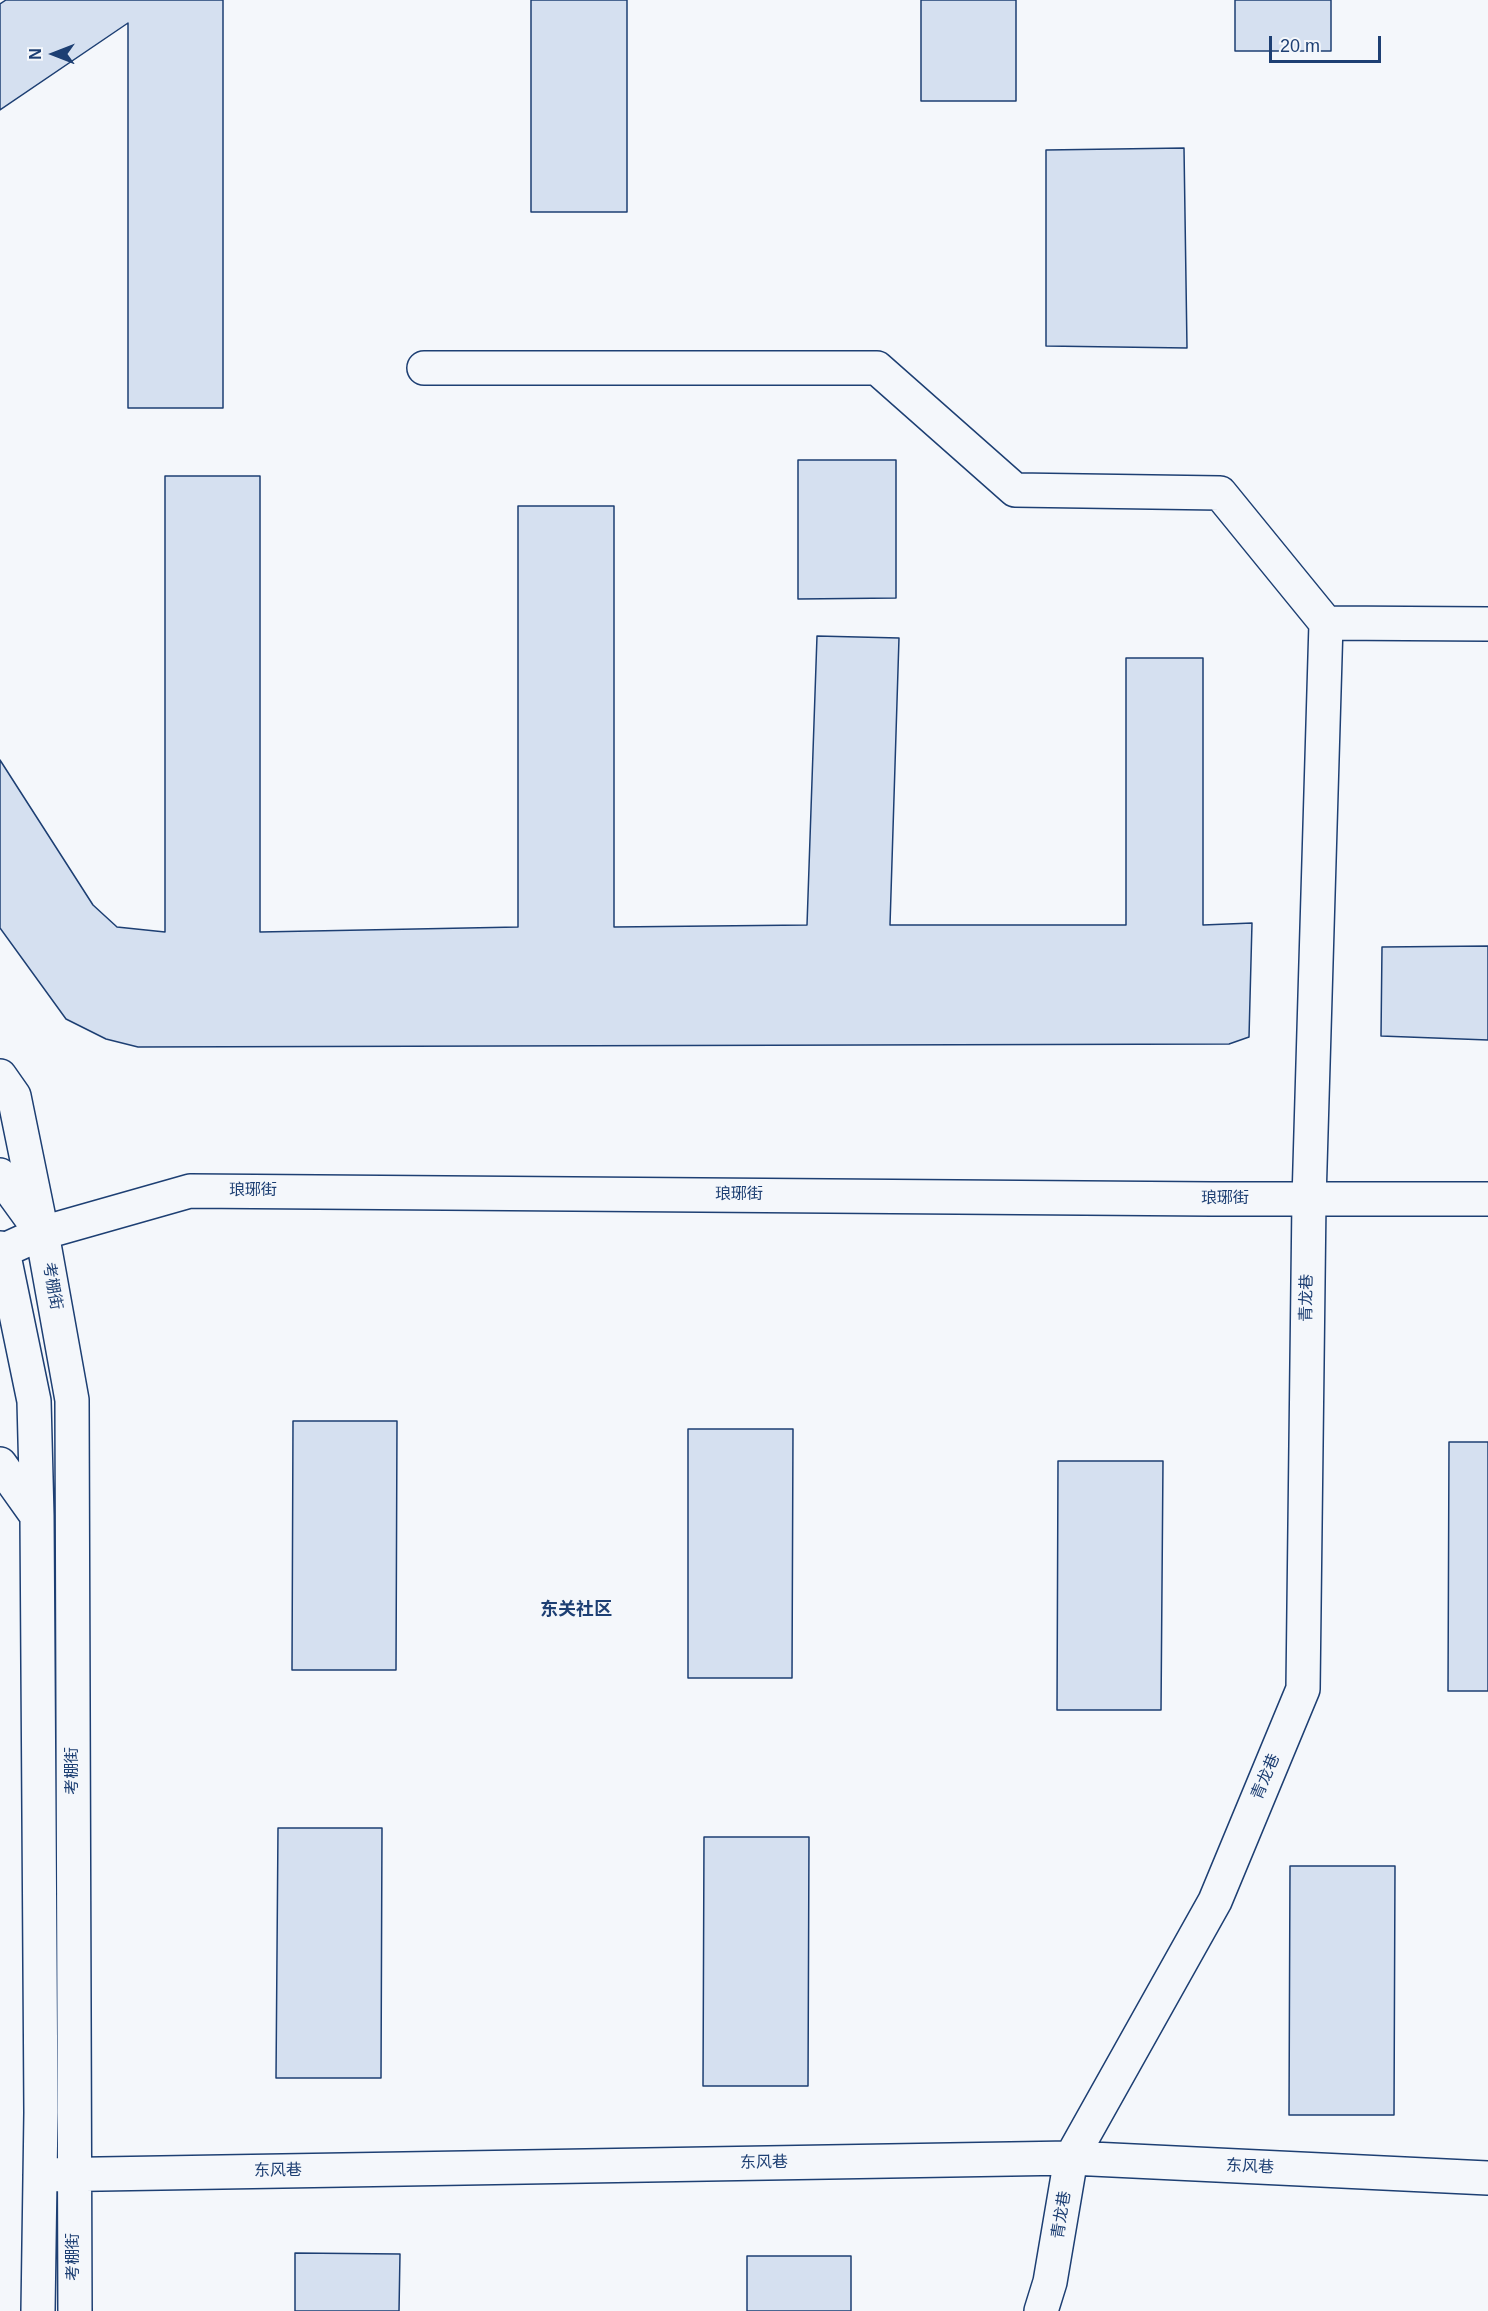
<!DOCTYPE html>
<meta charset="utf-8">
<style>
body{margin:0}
#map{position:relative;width:1488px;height:2311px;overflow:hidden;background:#f4f7fb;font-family:Helvetica,sans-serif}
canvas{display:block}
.north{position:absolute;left:24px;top:24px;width:60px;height:60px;-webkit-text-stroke:4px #f4f7fb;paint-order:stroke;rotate:270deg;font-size:16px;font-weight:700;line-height:24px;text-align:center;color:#1d3f73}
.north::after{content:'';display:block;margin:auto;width:21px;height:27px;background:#1d3f73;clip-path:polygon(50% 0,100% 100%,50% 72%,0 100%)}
.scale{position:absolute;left:1269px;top:36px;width:112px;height:27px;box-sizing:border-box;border:3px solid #1d3f73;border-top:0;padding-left:8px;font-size:18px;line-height:21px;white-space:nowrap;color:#1d3f73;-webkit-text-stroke:4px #f4f7fb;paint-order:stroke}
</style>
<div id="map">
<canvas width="1488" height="2311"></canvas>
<div class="north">N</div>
<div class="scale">20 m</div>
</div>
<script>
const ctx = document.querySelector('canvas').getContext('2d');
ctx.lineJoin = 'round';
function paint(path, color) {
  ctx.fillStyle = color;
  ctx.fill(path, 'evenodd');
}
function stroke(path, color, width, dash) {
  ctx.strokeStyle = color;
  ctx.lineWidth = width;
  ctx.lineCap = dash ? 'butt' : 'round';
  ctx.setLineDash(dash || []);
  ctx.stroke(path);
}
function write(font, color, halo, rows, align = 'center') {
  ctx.font = font + ' Helvetica,"Noto Sans SC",sans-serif';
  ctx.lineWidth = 4.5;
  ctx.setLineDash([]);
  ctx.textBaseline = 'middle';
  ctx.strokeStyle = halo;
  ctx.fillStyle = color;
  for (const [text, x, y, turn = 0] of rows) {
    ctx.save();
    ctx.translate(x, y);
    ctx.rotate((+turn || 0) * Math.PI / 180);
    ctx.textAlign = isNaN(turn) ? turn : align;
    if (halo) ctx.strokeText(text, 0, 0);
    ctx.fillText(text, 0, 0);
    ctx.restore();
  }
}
const building = new Path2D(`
 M 6,0 L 223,0 L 223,408 L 128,408 L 128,23 L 0,110 L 0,4 Z
 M 531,0 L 627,0 L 627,212 L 531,212 Z
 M 921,0 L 1016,0 L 1016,101 L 921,101 Z
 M 1235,0 L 1331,0 L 1331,51 L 1235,51 Z
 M 1184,148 L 1187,348 L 1046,346 L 1046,150 Z
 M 798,460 L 896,460 L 896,598 L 798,599 Z
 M 165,476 L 260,476 L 260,932 L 518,927 L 518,506 L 614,506 L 614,927 L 807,925 L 817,636 L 899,638 L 890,925 L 1126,925 L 1126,658 L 1203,658 L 1203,925 L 1252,923 L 1249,1037 L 1229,1044 L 138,1047 L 106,1039 L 66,1019 L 0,928 L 0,760 L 93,905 L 117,927 L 165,932 Z
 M 1488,946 L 1488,1040 L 1381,1036 L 1382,947 Z
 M 293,1421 L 397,1421 L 396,1670 L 292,1670 Z
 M 688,1429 L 793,1429 L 792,1678 L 688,1678 Z
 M 1449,1442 L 1488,1442 L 1488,1691 L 1448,1691 Z
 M 1058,1461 L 1163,1461 L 1161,1710 L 1057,1710 Z
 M 278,1828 L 382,1828 L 381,2078 L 276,2078 Z
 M 704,1837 L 809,1837 L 808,2086 L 703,2086 Z
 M 1290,1866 L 1395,1866 L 1394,2115 L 1289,2115 Z
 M 295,2253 L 400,2254 L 399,2311 L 295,2311 Z
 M 747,2256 L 851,2256 L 851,2311 L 747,2311 Z`);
paint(building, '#d5e0f0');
stroke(building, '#1d3f73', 1.5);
const minor = new Path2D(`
 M 424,368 L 877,368 L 1015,490 L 1220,493 L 1326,623 L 1488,624
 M 0,1076 L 14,1096 L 42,1233 L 72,1400 L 75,2311
 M 3,1251 L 34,1401 L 37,1516 L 41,2112 L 38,2311
 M 0,1252 L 42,1233 L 190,1191 L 1212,1199 L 1488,1199
 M 0,1464 L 37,1516
 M 40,2175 L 1071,2158 L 1488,2178
 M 1041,2311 L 1050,2282 L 1071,2158 L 1215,1901 L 1303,1689 L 1309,1200 L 1326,623`);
const major = new Path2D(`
 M 0,1175 L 42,1233
 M 0,1248 L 3,1251`);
stroke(minor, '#1d3f73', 36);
stroke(major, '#1d3f73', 36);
stroke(minor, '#f4f7fb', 33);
stroke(major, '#f4f7fb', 33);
write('16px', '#1d3f73', '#f4f7fb', [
 ["琅琊街",253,1191],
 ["琅琊街",739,1195],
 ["琅琊街",1225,1199],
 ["考棚街",52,1286,80],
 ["青龙巷",1307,1298,-89],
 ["考棚街",73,1771,-90],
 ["青龙巷",1266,1777,-67],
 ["东风巷",764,2163,-1],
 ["东风巷",1250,2167,3],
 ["东风巷",278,2171,-1],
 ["青龙巷",1062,2215,-81],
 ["考棚街",74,2257,-90]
]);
write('bold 18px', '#1d3f73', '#f4f7fb', [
 ["东关社区",576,1610]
]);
</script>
